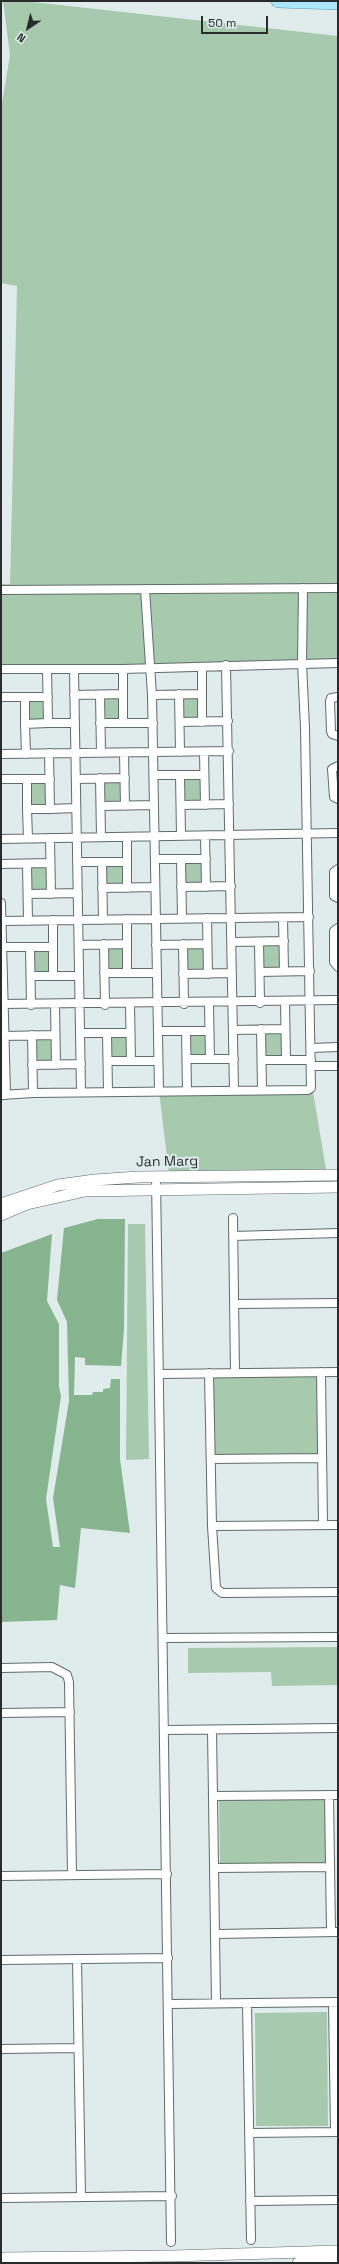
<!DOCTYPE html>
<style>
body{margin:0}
#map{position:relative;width:339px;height:2264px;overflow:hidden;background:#e0ecec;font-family:"Space Grotesk",sans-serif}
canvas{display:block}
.frame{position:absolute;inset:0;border:2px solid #282c2c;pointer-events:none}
.north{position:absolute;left:8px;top:8px;width:40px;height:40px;-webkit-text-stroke:3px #e0ecec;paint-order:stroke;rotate:215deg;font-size:11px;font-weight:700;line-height:16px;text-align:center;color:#282c2c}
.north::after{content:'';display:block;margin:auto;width:14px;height:18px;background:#282c2c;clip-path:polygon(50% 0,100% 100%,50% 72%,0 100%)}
.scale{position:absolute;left:201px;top:16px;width:67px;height:18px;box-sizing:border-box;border:2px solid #282c2c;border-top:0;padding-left:5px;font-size:12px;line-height:14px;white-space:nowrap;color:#282c2c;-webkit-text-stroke:3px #e0ecec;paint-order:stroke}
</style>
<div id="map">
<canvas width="339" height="2264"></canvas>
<div class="frame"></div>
<div class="north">N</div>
<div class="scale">50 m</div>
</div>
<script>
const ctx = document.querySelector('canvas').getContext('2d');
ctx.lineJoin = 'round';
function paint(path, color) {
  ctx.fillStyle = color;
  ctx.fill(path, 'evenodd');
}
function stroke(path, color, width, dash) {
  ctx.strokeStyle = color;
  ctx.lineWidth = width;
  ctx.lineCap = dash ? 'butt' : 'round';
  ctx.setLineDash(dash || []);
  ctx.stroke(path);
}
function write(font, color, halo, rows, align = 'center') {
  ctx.font = font + ' "Space Grotesk",sans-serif';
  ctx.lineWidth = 4;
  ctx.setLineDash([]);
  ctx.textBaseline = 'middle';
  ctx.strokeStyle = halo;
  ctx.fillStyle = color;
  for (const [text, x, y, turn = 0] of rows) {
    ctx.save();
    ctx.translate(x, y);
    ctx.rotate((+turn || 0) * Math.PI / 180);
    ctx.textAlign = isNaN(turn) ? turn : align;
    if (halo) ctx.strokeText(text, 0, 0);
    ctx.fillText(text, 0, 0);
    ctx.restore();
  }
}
paint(new Path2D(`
 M 3,1 L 24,1 L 338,36 L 338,662 L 1,666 L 1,584 L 10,584 L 17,286 L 1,283 L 1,109 L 10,55 Z
 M 182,697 L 199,697 L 200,719 L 182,719 Z
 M 103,698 L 120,698 L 121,720 L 103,720 Z
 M 45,699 L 45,721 L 28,721 L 28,700 Z
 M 183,778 L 202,778 L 202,802 L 183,802 Z
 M 46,781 L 47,806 L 30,806 L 30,782 Z
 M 121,781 L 122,803 L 104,803 L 103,782 Z
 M 184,862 L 203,862 L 203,884 L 184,884 Z
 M 105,864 L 124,865 L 124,885 L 105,885 Z
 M 30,867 L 47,867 L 48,891 L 30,891 Z
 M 263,944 L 281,945 L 282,969 L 263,969 Z
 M 107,947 L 125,948 L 125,971 L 107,970 Z
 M 204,947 L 205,971 L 187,970 L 186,948 Z
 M 34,950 L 50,950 L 51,973 L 34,973 Z
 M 264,1032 L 283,1032 L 283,1058 L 265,1057 Z
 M 188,1034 L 206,1034 L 207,1056 L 191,1055 Z
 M 128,1035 L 128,1058 L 111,1057 L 110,1036 Z
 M 35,1038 L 52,1039 L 53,1062 L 35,1061 Z
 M 312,1086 L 328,1181 L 170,1182 L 159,1091 Z
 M 128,1224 L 145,1224 L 149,1459 L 126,1460 Z
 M 321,1372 L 322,1458 L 211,1459 L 209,1373 Z
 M 338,1647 L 338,1685 L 272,1686 L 271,1672 L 188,1673 L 188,1648 Z
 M 219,1800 L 326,1800 L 326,1863 L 220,1863 Z
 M 327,2012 L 328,2126 L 256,2126 L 255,2013 Z`), '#a7c9ae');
paint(new Path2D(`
 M 98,1219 L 125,1219 L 124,1329 L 121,1366 L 85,1365 L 85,1358 L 75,1357 L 74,1395 L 92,1395 L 93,1392 L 103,1392 L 103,1389 L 110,1388 L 111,1379 L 120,1379 L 120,1459 L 130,1533 L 81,1528 L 75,1588 L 60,1585 L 57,1620 L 1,1622 L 1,1253 L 52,1234 L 47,1301 L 59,1324 L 59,1387 L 61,1396 L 46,1499 L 53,1547 L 60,1547 L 53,1498 L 69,1401 L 67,1322 L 57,1300 L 64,1228 Z`), '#86b590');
const street = new Path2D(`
 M 145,589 L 152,695 L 159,1091
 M 1,590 L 338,588
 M 226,665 L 234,1090
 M 202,667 L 202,722
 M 1,669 L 123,669 L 338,663
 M 74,669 L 81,1092
 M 123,669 L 123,723
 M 179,694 L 180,752
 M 74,695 L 123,694
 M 100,695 L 101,753
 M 152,695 L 202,694
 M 1,697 L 48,697
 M 25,697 L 25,724
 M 338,697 L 331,698 L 330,701 L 331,731 L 332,734 L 338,736
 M 180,722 L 228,721
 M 48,723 L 75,723
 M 100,723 L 153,723
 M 204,752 L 205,805
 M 124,753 L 125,806
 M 1,754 L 229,751
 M 26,754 L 25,724 L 48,723 L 47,669
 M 338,766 L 332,769 L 334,797 L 338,799
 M 154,775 L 204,775
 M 180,775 L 181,836
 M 100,778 L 101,837
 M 1,779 L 50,779
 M 27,779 L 27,809
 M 76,779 L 125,778
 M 181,805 L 229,804
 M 101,806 L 154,805
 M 50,809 L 76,808
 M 205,836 L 206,887
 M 127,837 L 127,888
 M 28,838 L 27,809 L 50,809 L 49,753
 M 50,838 L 51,894
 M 1,839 L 338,833
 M 155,859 L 206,859
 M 181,859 L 182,919
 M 77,862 L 127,862
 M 102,862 L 103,920
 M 1,864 L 50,863
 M 27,864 L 28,921
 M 338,869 L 334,872 L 334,896 L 338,898
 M 181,887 L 231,886
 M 102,888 L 155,887
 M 28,894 L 78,893
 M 1,903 L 6,1095
 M 207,918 L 208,974
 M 283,918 L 284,971
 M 127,919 L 127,973
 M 53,920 L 53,976
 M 1,921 L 309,917
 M 338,928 L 334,931 L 334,962 L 338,967
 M 232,942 L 284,941
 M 259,942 L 260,1003
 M 104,944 L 105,1005
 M 183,944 L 184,1004
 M 79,945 L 127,944
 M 156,945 L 207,944
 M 2,947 L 53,947
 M 30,947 L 31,1005
 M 260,972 L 310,971
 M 104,973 L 157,973
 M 183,974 L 232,973
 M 31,976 L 79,976
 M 285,1002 L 286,1060
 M 209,1003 L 210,1059
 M 1,1004 L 338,1000
 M 130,1004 L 131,1061
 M 55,1005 L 56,1065
 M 261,1029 L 262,1090
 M 233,1030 L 285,1029
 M 158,1031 L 209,1031
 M 186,1031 L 187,1091
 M 80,1033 L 130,1033
 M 107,1033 L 108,1092
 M 32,1035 L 33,1093
 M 3,1036 L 55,1035
 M 311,1048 L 338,1047
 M 187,1059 L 234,1059
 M 262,1060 L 311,1060
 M 108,1061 L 158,1061
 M 32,1065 L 81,1064
 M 311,1066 L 338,1066
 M 1,1095 L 33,1093 L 308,1090 L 311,1088 L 305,728 L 302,663 L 303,588
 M 156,1176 L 171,2242
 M 233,1218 L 235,1373
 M 233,1236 L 338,1233
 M 234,1304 L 338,1303
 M 321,1372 L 323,1525
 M 209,1373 L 212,1526 L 216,1588 L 222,1593 L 338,1592
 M 159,1374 L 338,1372
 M 211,1459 L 322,1458
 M 212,1526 L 338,1525
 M 163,1638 L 338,1637
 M 1,1668 L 52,1667 L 67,1675 L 69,1682 L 72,1875
 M 1,1713 L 70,1712
 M 165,1730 L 338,1728
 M 212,1730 L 216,2003
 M 329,1795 L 331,1932
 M 213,1796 L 338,1795
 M 214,1868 L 330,1867
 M 1,1876 L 167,1874
 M 215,1934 L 338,1932
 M 77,1959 L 81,2197
 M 1,1960 L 168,1958
 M 333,2002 L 335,2132
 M 247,2003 L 251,2240
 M 169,2004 L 338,2002
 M 1,2049 L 78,2048
 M 249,2133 L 338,2132
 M 1,2198 L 172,2196
 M 250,2201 L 338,2200`);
const secondary = new Path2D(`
 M 1,1204 L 58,1185 L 95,1180 L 138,1177 L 338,1175
 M 1,1215 L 27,1204 L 85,1191 L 338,1187
 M 1,2258 L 172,2256 L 338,2251
 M 298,2263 L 338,2262`);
const primary = new Path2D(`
 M 278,1 L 338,3`);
stroke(street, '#606b6b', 10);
stroke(secondary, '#606b6b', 12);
stroke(primary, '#599aaf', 14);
stroke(street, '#fff', 8);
stroke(secondary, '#fff', 11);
stroke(primary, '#ace6fa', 13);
write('14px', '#282c2c', '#e0ecec', [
 ["Jan Marg",167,1162,-1]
]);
</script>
